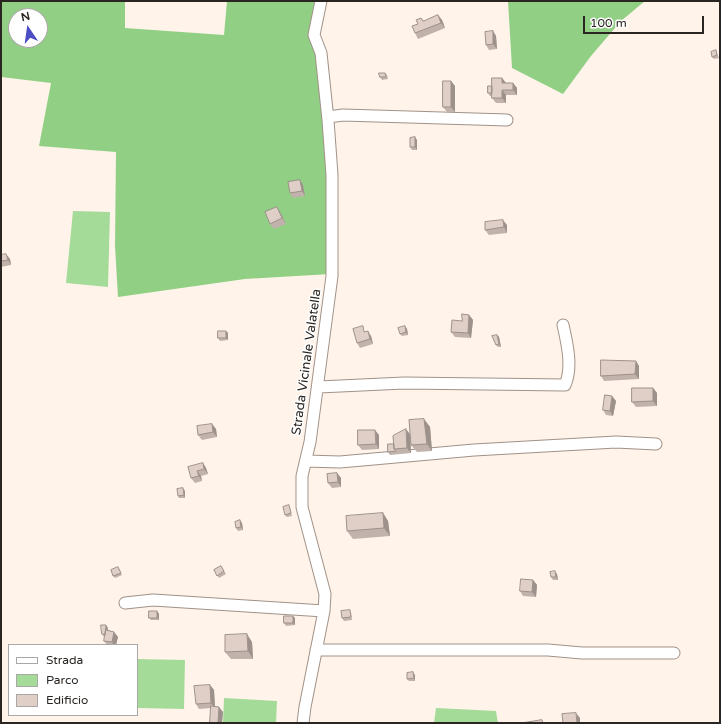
<!DOCTYPE html>
<style>
body{margin:0}
#map{position:relative;width:721px;height:724px;overflow:hidden;background:#fff3ea;font-family:"Varela Round",sans-serif}
canvas{display:block}
.frame{position:absolute;inset:0;border:2px solid #2a2521;pointer-events:none}
.legend{position:absolute;left:8px;top:644px;width:130px;height:72px;box-sizing:border-box;background:#fff;border:1px solid #aaa8a6;margin:0;padding:5px 7px;list-style:none;font-size:12px;color:#2a2521}
.legend li{display:flex;align-items:center;gap:8px;height:20px}
.legend b{width:20px;border:1px solid #aaa8a6}
.north{position:absolute;left:8px;top:8px;width:40px;height:40px;box-sizing:border-box;background:#fff;border:1px solid #aaa8a6;border-radius:50%;rotate:347deg;font-size:11px;font-weight:700;line-height:16px;text-align:center;color:#2a2521}
.north::after{content:'';display:block;margin:auto;width:14px;height:18px;background:#4d4dc4;clip-path:polygon(50% 0,100% 100%,50% 72%,0 100%)}
.scale{position:absolute;left:583px;top:16px;width:121px;height:18px;box-sizing:border-box;border:2px solid #2a2521;border-top:0;padding-left:5px;font-size:12px;line-height:14px;white-space:nowrap;color:#2a2521;-webkit-text-stroke:3px #fff;paint-order:stroke}
</style>
<div id="map">
<canvas width="721" height="724"></canvas>
<div class="frame"></div>
<ul class="legend">
<li><b style="height:5px;background:#fff"></b>Strada</li>
<li><b style="height:11px;background:#a4db98"></b>Parco</li>
<li><b style="height:11px;background:#e0cfc7"></b>Edificio</li>
</ul>
<div class="north">N</div>
<div class="scale">100 m</div>
</div>
<script>
const ctx = document.querySelector('canvas').getContext('2d');
ctx.lineJoin = 'round';
function paint(path, color) {
  ctx.fillStyle = color;
  ctx.fill(path, 'evenodd');
}
function stroke(path, color, width, dash) {
  ctx.strokeStyle = color;
  ctx.lineWidth = width;
  ctx.lineCap = dash ? 'butt' : 'round';
  ctx.setLineDash(dash || []);
  ctx.stroke(path);
}
function write(font, color, halo, rows, align = 'center') {
  ctx.font = font + ' "Varela Round",sans-serif';
  ctx.lineWidth = 3;
  ctx.setLineDash([]);
  ctx.textBaseline = 'middle';
  ctx.strokeStyle = halo;
  ctx.fillStyle = color;
  for (const [text, x, y, turn = 0] of rows) {
    ctx.save();
    ctx.translate(x, y);
    ctx.rotate((+turn || 0) * Math.PI / 180);
    ctx.textAlign = isNaN(turn) ? turn : align;
    if (halo) ctx.strokeText(text, 0, 0);
    ctx.fillText(text, 0, 0);
    ctx.restore();
  }
}
paint(new Path2D(`
 M 73,211 L 110,212 L 108,287 L 66,283 Z
 M 137,659 L 185,660 L 184,709 L 137,708 Z
 M 224,698 L 277,701 L 276,723 L 223,723 Z
 M 436,708 L 496,711 L 498,723 L 434,723 Z`), '#a4db98');
paint(new Path2D(`
 M 1,1 L 125,1 L 125,28 L 224,35 L 227,1 L 316,1 L 317,61 L 324,119 L 331,274 L 245,279 L 118,297 L 115,246 L 116,152 L 39,146 L 51,83 L 1,77 ZM 16,16 L 40,16 L 40,40 L 16,40 Z
 M 508,1 L 645,1 L 621,21 L 591,56 L 563,94 L 512,68 Z`), '#91d084');
const minor = new Path2D(`
 M 328,117 L 343,115 L 507,120
 M 319,387 L 404,383 L 565,385 C 573,367 567,343 563,325
 M 306,461 L 340,462 L 474,450 L 616,442 L 656,444
 M 125,603 L 153,600 L 324,611
 M 316,650 L 548,650 L 582,653 L 674,653
 M 303,723 L 305,707 L 324,611 L 325,594 L 302,507 L 302,476 L 310,442 L 332,276 L 332,175 L 328,120 L 321,53 L 314,35 L 321,1`);
stroke(minor, '#a09288', 13);
stroke(minor, '#fff', 11);
paint(new Path2D(`
 M 438,15 L 442,20 L 445,28 L 418,39 L 415,33 L 421,18 L 424,21 Z
 M 493,31 L 496,36 L 497,49 L 489,50 L 486,45 Z
 M 716,50 L 717,53 L 719,58 L 714,59 L 712,57 Z
 M 385,73 L 387,75 L 388,79 L 382,80 L 380,77 Z
 M 502,78 L 506,83 L 513,83 L 517,88 L 517,95 L 506,95 L 506,103 L 496,103 L 492,98 L 492,96 L 490,96 L 488,93 L 492,86 Z
 M 451,81 L 455,86 L 455,112 L 447,112 L 443,107 Z
 M 417,140 L 417,150 L 412,150 L 410,147 Z
 M 300,180 L 303,185 L 305,196 L 293,198 L 290,193 Z
 M 280,212 L 286,224 L 274,229 L 270,224 Z
 M 507,225 L 507,233 L 489,235 L 485,230 Z
 M 1,255 L 10,259 L 11,265 L 1,267 Z
 M 469,315 L 473,320 L 471,338 L 455,337 L 451,332 L 462,321 Z
 M 405,326 L 407,329 L 408,335 L 402,336 L 400,334 Z
 M 226,331 L 228,333 L 228,340 L 220,341 L 218,338 Z
 M 497,335 L 499,337 L 501,347 L 498,347 L 496,345 Z
 M 371,336 L 373,344 L 360,348 L 357,343 Z
 M 636,361 L 639,366 L 639,379 L 604,381 L 601,376 Z
 M 653,388 L 657,393 L 657,406 L 636,407 L 632,402 Z
 M 612,396 L 616,401 L 613,416 L 606,415 L 603,410 Z
 M 424,419 L 430,427 L 432,451 L 417,452 L 411,445 Z
 M 212,424 L 216,429 L 217,437 L 202,440 L 198,435 Z
 M 410,434 L 411,453 L 390,455 L 388,452 L 394,444 Z
 M 379,435 L 379,449 L 362,450 L 358,445 Z
 M 203,463 L 206,468 L 208,474 L 201,476 L 202,481 L 195,483 L 191,478 Z
 M 337,473 L 341,478 L 341,487 L 332,488 L 328,483 Z
 M 185,491 L 185,498 L 179,498 L 178,496 Z
 M 290,508 L 292,516 L 287,517 L 285,515 Z
 M 383,513 L 388,521 L 390,536 L 353,539 L 347,531 Z
 M 242,523 L 243,530 L 238,531 L 236,528 Z
 M 221,566 L 226,574 L 219,578 L 214,570 Z
 M 118,567 L 122,575 L 115,578 L 113,576 Z
 M 557,574 L 558,580 L 553,580 L 551,577 Z
 M 533,580 L 537,585 L 536,597 L 523,596 L 520,591 Z
 M 157,611 L 159,614 L 159,620 L 151,620 L 149,618 Z
 M 351,612 L 352,620 L 344,621 L 342,618 Z
 M 295,618 L 295,625 L 286,626 L 284,623 Z
 M 108,628 L 108,630 L 114,632 L 118,637 L 116,645 L 107,645 L 104,641 L 105,637 L 104,637 L 102,634 Z
 M 252,642 L 253,659 L 231,659 L 225,652 Z
 M 415,675 L 415,681 L 409,681 L 407,679 Z
 M 210,685 L 214,690 L 215,707 L 223,712 L 222,723 L 210,723 L 211,708 L 199,709 L 196,704 Z`), '#c1b2ab');
paint(new Path2D(`
 M 438,15 L 442,20 L 445,28 L 441,23 Z
 M 493,31 L 496,36 L 497,49 L 493,44 Z
 M 502,78 L 506,83 L 502,83 Z
 M 451,81 L 455,86 L 455,112 L 451,107 Z
 M 513,83 L 517,88 L 517,95 L 513,90 Z
 M 502,90 L 506,95 L 506,103 L 502,98 Z
 M 415,137 L 417,140 L 417,150 L 415,147 Z
 M 300,180 L 303,185 L 305,196 L 302,191 Z
 M 277,207 L 280,212 L 286,224 L 282,218 Z
 M 503,220 L 507,225 L 507,233 L 504,227 Z
 M 6,254 L 10,259 L 11,265 L 8,260 Z
 M 469,315 L 473,320 L 471,338 L 468,333 Z
 M 405,326 L 407,329 L 408,335 L 406,332 Z
 M 226,331 L 228,333 L 228,340 L 226,338 Z
 M 368,331 L 371,336 L 373,344 L 370,339 Z
 M 497,335 L 499,337 L 501,347 L 499,344 Z
 M 636,361 L 639,366 L 639,379 L 635,374 Z
 M 653,388 L 657,393 L 657,406 L 653,401 Z
 M 612,396 L 616,401 L 613,416 L 610,411 Z
 M 424,419 L 430,427 L 432,451 L 427,444 Z
 M 212,424 L 216,429 L 217,437 L 213,432 Z
 M 406,429 L 410,434 L 411,453 L 407,448 Z
 M 375,430 L 379,435 L 379,449 L 376,444 Z
 M 203,463 L 206,468 L 208,474 L 204,469 Z
 M 197,471 L 201,476 L 202,481 L 199,476 Z
 M 337,473 L 341,478 L 341,487 L 338,482 Z
 M 183,488 L 185,491 L 185,498 L 184,495 Z
 M 383,513 L 388,521 L 390,536 L 384,528 Z
 M 240,520 L 242,523 L 243,530 L 241,527 Z
 M 555,571 L 557,574 L 558,580 L 556,577 Z
 M 533,580 L 537,585 L 536,597 L 532,592 Z
 M 157,611 L 159,614 L 159,620 L 157,618 Z
 M 293,616 L 295,618 L 295,625 L 293,623 Z
 M 106,625 L 108,628 L 106,638 L 105,635 Z
 M 114,632 L 118,637 L 116,645 L 114,645 L 112,642 Z
 M 247,634 L 252,642 L 253,659 L 248,651 Z
 M 413,672 L 415,675 L 415,681 L 414,678 Z
 M 210,685 L 214,690 L 215,708 L 211,703 Z
 M 219,707 L 223,712 L 222,723 L 218,723 Z
 M 576,713 L 580,718 L 580,723 L 577,723 Z`), '#9d918b');
const building = new Path2D(`
 M 438,15 L 441,23 L 415,33 L 412,26 L 418,24 L 416,20 L 421,18 L 423,21 Z
 M 493,31 L 493,44 L 486,45 L 485,32 Z
 M 716,50 L 717,55 L 712,57 L 711,52 Z
 M 379,73 L 385,73 L 386,77 L 380,77 Z
 M 492,78 L 502,78 L 502,83 L 513,83 L 513,90 L 502,90 L 502,98 L 492,98 Z
 M 443,81 L 451,81 L 451,107 L 443,107 Z
 M 488,86 L 492,86 L 492,93 L 488,93 Z
 M 415,137 L 415,147 L 410,147 L 410,138 Z
 M 300,180 L 302,191 L 290,193 L 288,182 Z
 M 277,207 L 282,218 L 270,224 L 265,212 Z
 M 503,220 L 504,227 L 485,230 L 485,222 Z
 M 6,254 L 8,260 L 1,261 L 1,255 Z
 M 462,314 L 469,315 L 468,333 L 451,332 L 452,320 L 462,321 Z
 M 363,326 L 364,332 L 368,331 L 370,339 L 357,343 L 353,329 Z
 M 405,326 L 406,332 L 400,334 L 398,328 Z
 M 218,331 L 226,331 L 226,338 L 218,338 Z
 M 497,335 L 499,344 L 496,345 L 492,336 Z
 M 601,360 L 636,361 L 635,374 L 601,376 Z
 M 632,388 L 653,388 L 653,401 L 632,402 Z
 M 605,395 L 612,396 L 610,411 L 603,410 Z
 M 424,419 L 427,444 L 411,445 L 409,420 Z
 M 212,424 L 213,432 L 198,435 L 197,426 Z
 M 406,429 L 407,448 L 394,449 L 393,436 Z
 M 358,430 L 375,430 L 376,444 L 358,445 Z
 M 388,444 L 394,444 L 394,449 L 396,451 L 388,452 Z
 M 203,463 L 204,469 L 197,471 L 199,476 L 191,478 L 188,467 Z
 M 337,473 L 338,482 L 328,483 L 327,474 Z
 M 183,488 L 184,495 L 178,496 L 177,489 Z
 M 289,505 L 291,513 L 285,515 L 283,507 Z
 M 383,513 L 384,528 L 347,531 L 346,516 Z
 M 240,520 L 241,527 L 236,528 L 235,522 Z
 M 221,566 L 224,571 L 217,576 L 214,570 Z
 M 118,567 L 121,573 L 113,576 L 111,570 Z
 M 555,571 L 556,577 L 551,577 L 550,572 Z
 M 521,579 L 533,580 L 532,592 L 520,591 Z
 M 350,610 L 351,617 L 342,618 L 341,611 Z
 M 149,611 L 157,611 L 157,618 L 149,618 Z
 M 284,616 L 293,616 L 293,623 L 284,623 Z
 M 101,625 L 106,625 L 105,635 L 102,634 Z
 M 106,630 L 114,632 L 112,642 L 104,641 Z
 M 247,634 L 248,651 L 225,652 L 225,635 Z
 M 413,672 L 414,678 L 407,679 L 407,673 Z
 M 210,685 L 211,703 L 196,704 L 194,686 Z
 M 211,706 L 219,707 L 218,723 L 210,723 Z
 M 576,713 L 577,723 L 563,723 L 562,714 Z
 M 542,720 L 543,723 L 522,723 Z`);
paint(building, '#e0cfc7');
stroke(building, '#9d918b', 1);
write('13px', '#2a2521', '#fff', [
 ["Strada Vicinale Valatella",307,362,-82]
]);
</script>
